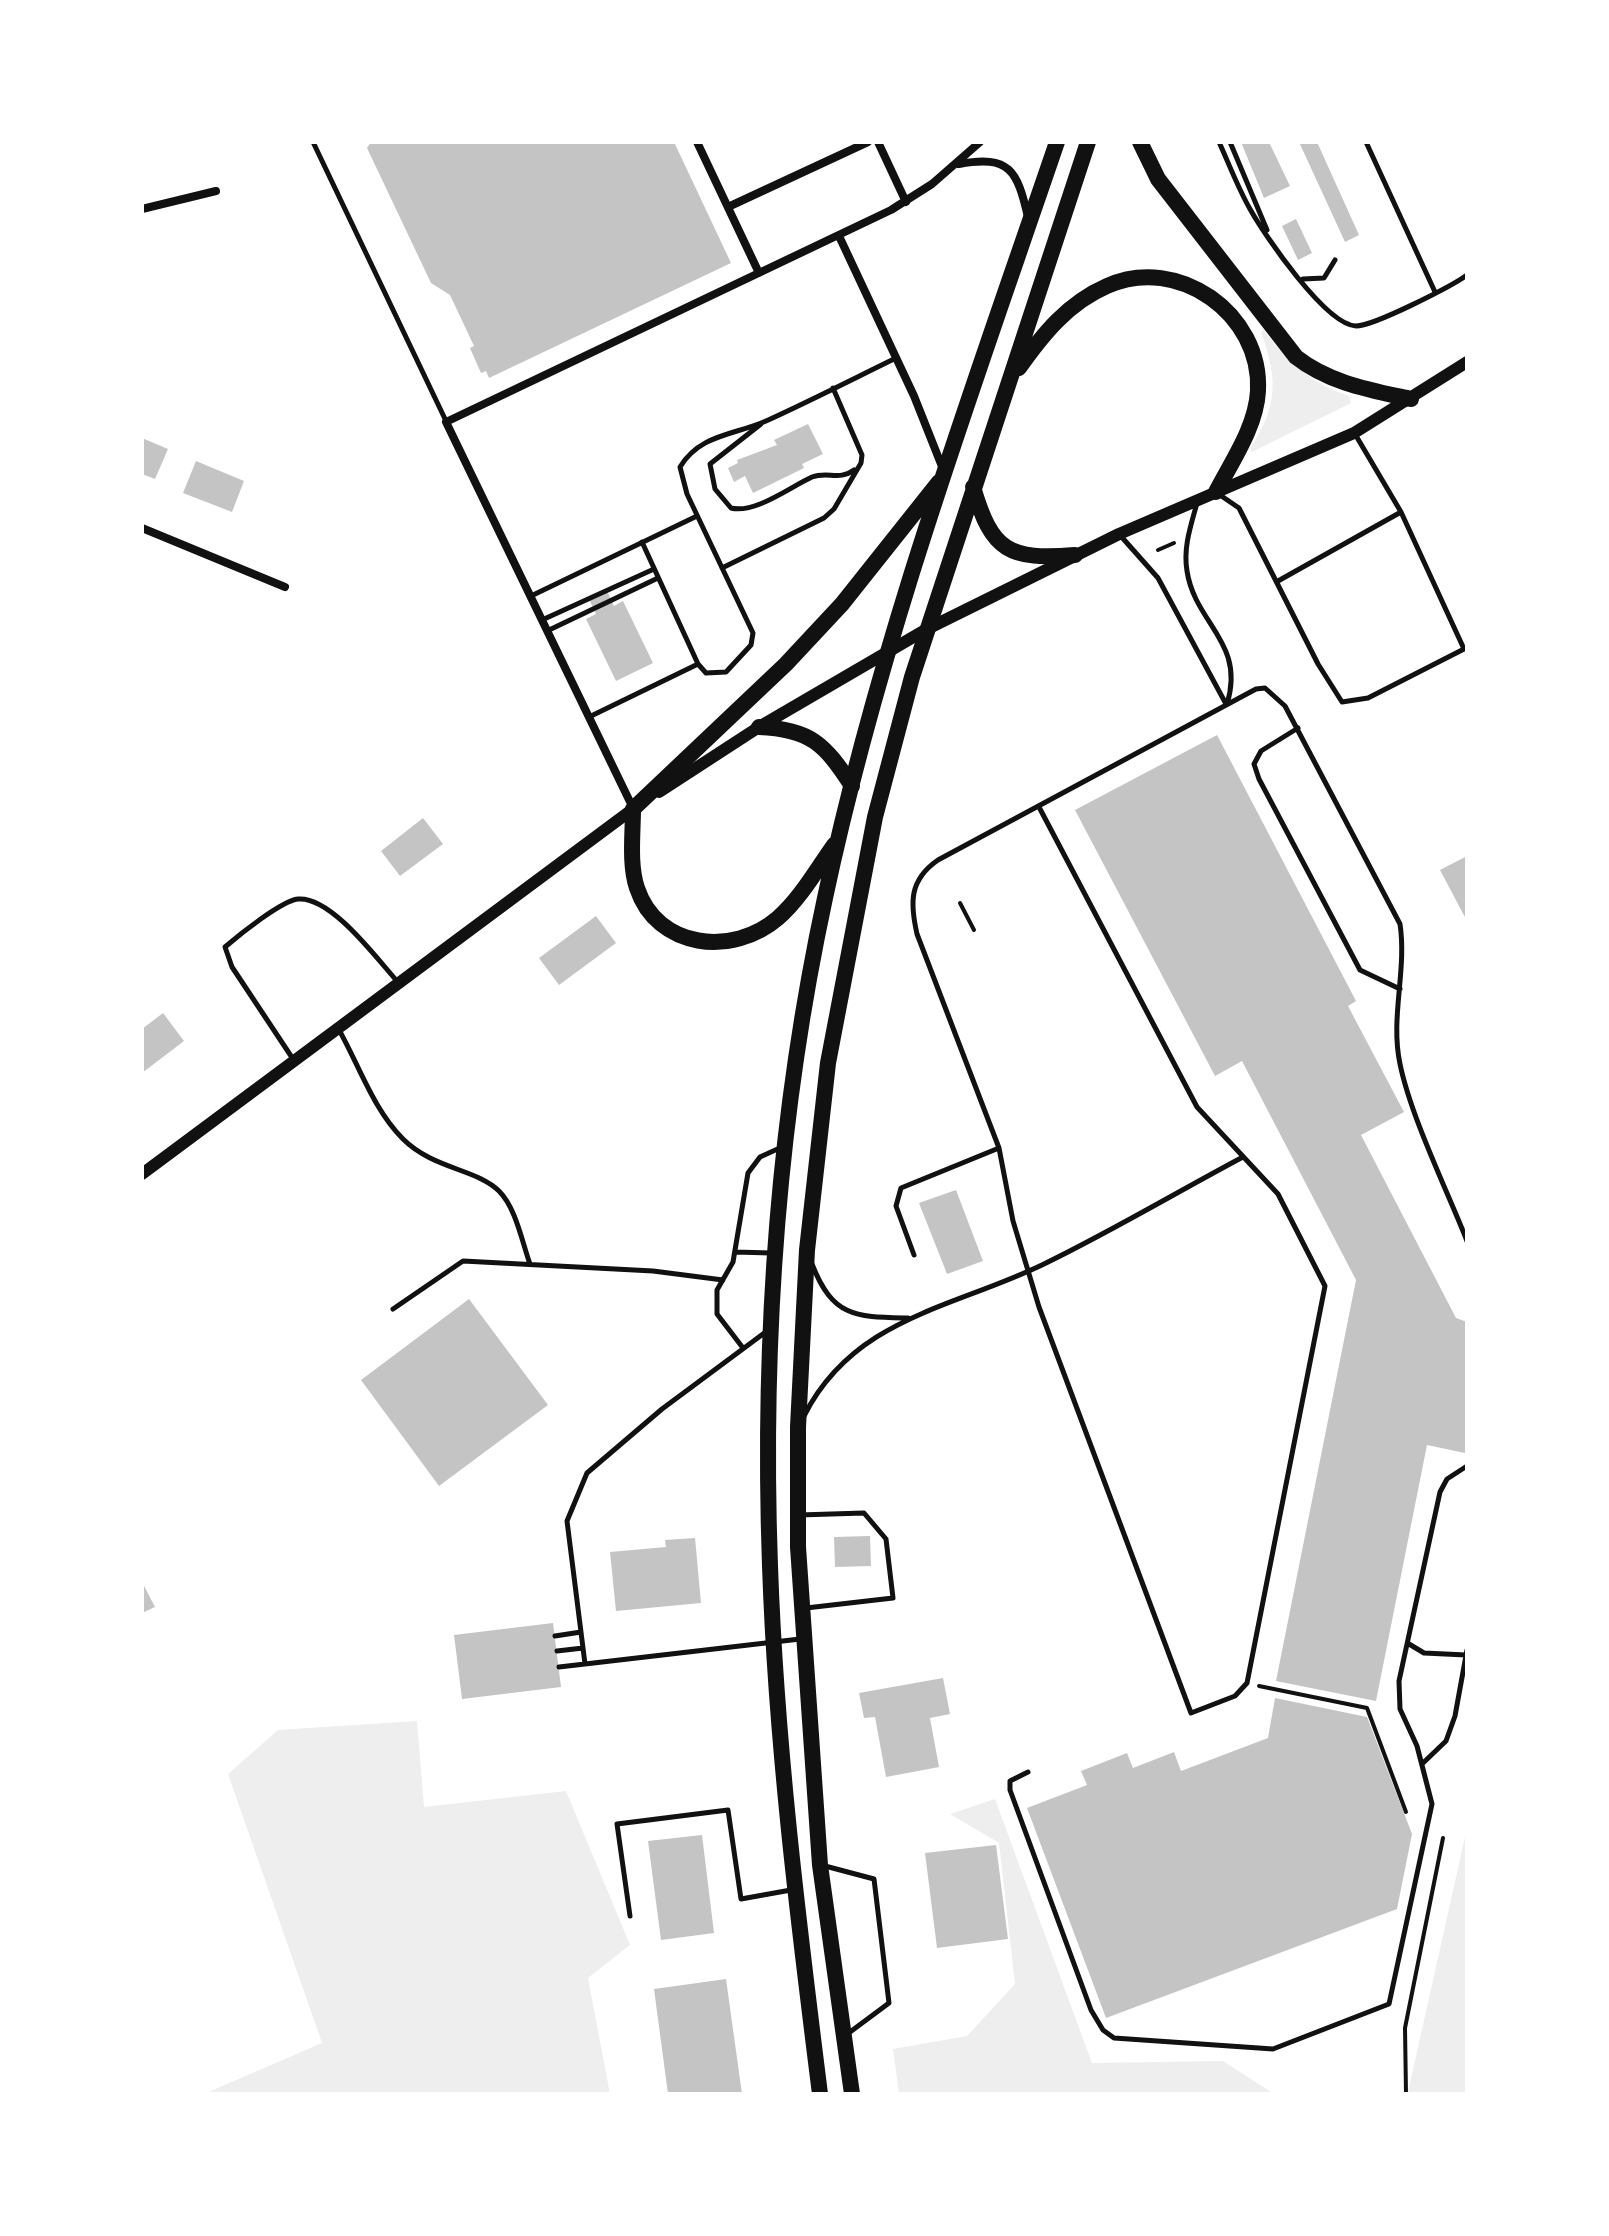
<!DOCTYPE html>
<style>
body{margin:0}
#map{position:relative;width:1609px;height:2236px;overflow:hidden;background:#fff;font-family:"Roboto Condensed",sans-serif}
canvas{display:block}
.frame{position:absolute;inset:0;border:144px solid #fff;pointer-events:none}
</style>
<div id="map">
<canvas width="1609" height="2236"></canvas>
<div class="frame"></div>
</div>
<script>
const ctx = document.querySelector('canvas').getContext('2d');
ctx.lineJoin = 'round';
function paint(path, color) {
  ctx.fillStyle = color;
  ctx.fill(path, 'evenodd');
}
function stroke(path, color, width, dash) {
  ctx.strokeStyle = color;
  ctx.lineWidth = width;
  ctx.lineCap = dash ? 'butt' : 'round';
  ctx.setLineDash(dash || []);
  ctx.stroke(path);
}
paint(new Path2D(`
 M 1264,330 C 1286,361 1312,384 1349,396 L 1351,403 L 1252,452 L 1250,448 C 1278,407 1278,379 1261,332 Z
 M 417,1721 L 424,1807 L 566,1791 L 630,1945 L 588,1978 L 610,2094 L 204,2094 L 322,2043 L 228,1774 L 278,1730 Z
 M 995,1799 L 1092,2063 L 1223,2061 L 1274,2094 L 899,2094 L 893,2049 L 967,2036 L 1015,1984 L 999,1843 L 950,1814 Z
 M 1467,1828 L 1467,2094 L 1399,2094 L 1408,2092 Z`), '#eee');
paint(new Path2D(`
 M 371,142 L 674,142 L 731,263 L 489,378 L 486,371 L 481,373 L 470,348 L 474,346 L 450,295 L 431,283 L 367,148 Z
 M 1241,142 L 1269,142 L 1290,186 L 1264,198 Z
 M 1299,142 L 1317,142 L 1359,235 L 1345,242 Z
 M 1296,219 L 1312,253 L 1298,260 L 1282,226 Z
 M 808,424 L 823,454 L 802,464 L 804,468 L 753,493 L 745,476 L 734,482 L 728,468 L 738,463 L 737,460 L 777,445 L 774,440 Z
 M 142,438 L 168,449 L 155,479 L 142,474 Z
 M 196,461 L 244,481 L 232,512 L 183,493 Z
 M 607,591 L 614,606 L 623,601 L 653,663 L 616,681 L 586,619 L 596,614 L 589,599 Z
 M 1217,735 L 1356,1001 L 1348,1006 L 1404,1112 L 1361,1135 L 1456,1318 L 1467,1322 L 1465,1453 L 1427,1445 L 1376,1701 L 1276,1681 L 1356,1280 L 1242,1061 L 1215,1076 L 1075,810 Z
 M 423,818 L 443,844 L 400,876 L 381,851 Z
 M 1467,856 L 1467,921 L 1440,870 Z
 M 596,916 L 616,943 L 559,985 L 539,958 Z
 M 163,1013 L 184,1041 L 142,1073 L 142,1029 Z
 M 956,1190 L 983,1261 L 947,1274 L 919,1203 Z
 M 469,1299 L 548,1405 L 439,1486 L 361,1380 Z
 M 870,1536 L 871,1566 L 835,1567 L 834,1537 Z
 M 695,1538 L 701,1603 L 616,1611 L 610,1552 L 666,1547 L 665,1540 Z
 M 142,1582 L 155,1607 L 142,1613 Z
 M 553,1623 L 561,1687 L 462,1699 L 454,1635 Z
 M 943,1678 L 950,1714 L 930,1718 L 939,1767 L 886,1777 L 875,1717 L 864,1718 L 859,1693 Z
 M 1275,1698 L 1367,1717 L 1412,1834 L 1397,1909 L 1106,2018 L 1027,1808 L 1087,1785 L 1081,1771 L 1127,1753 L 1133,1768 L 1174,1752 L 1181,1771 L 1268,1738 Z
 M 702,1835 L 714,1933 L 661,1940 L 648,1841 Z
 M 996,1845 L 1008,1939 L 937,1948 L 925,1853 Z
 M 726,1979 L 742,2094 L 668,2094 L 654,1989 Z`), '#c4c4c4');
stroke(new Path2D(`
 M 1158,550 L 1174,543
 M 960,903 L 974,930
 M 1259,1686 L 1367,1708 L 1406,1812
 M 1406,2094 L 1405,2028 L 1443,1838`), '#111', 4);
stroke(new Path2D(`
 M 313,142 L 446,421
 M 1219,142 C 1229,164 1238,188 1250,209 C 1265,236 1326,325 1356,326 C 1374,326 1452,286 1467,275
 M 1230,142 L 1267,230
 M 1366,142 L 1435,292
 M 1303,279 L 1324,278 L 1335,260
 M 761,424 L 710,464 L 715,489 L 731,508 C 755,514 790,487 812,477 C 828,471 839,481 854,470
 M 1217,493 L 1239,508 L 1318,664 L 1342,702 L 1368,698 L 1464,649 L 1401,512 L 1355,434
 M 1197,503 C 1191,525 1183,547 1187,571 C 1195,624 1246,642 1227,704
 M 1119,534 L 1158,578 L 1226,704
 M 642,542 L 698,664 L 706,673 L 726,672 L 751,645 L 753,633 L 687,494 L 680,467 C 700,434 735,435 766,421 C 810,401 853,379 896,358
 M 722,568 L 824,518 L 834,509 L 861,463 L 862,455 L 833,388
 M 1278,581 L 1401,512
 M 531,596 L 697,516
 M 542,620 L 654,569
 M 547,631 L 658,578
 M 589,717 L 698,664
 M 1298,728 L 1261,751 L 1254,764 L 1259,779 L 1360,970 L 1400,989
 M 1039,807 L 1197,1107 L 1278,1194 L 1325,1286 L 1247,1683 L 1235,1696 L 1191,1713 L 1039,1307 L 1013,1221 L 999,1148 L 917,934 C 910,903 909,880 938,860 L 1256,689 L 1265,688 L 1285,706 L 1400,924 C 1407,971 1390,1017 1400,1064 C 1411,1117 1446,1188 1467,1241
 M 338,1028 C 359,1065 373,1109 403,1139 C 433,1169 477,1169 499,1191 C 516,1208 522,1242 530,1264
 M 293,1059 L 232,967 L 225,947 C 239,935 281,901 298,899 C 331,896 377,959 397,981
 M 735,1252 L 771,1253
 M 914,1255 L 896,1206 L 901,1188 L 999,1148
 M 812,1264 C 833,1318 856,1317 908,1318
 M 393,1309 L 463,1261 L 653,1271 L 723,1280
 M 767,1331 L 662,1409 L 587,1473 L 567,1521 L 585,1664 L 800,1639
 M 743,1348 L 717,1314 L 717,1290 L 733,1262 L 748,1173 L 760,1157 L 782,1147
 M 804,1416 C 854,1317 954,1308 1044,1264 C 1112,1231 1177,1192 1243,1157
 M 799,1515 L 864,1513 L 886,1539 L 893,1598 L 806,1608
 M 555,1636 L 581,1632
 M 1409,1644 L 1424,1653 L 1466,1655
 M 557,1651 L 583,1648
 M 559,1667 L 585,1664
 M 1422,1764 L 1446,1741 L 1455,1716 L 1467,1650
 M 1028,1772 L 1010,1781 L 1010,1790 L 1091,2010 L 1103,2030 L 1114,2038 L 1273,2049 L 1389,2004 L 1432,1804 L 1417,1746 L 1400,1709 L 1399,1681 L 1440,1492 L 1447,1479 L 1467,1466
 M 825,1866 L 874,1879 L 889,2003 L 846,2035
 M 630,1916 L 617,1824 L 728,1810 L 741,1899 L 791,1890`), '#111', 5);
stroke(new Path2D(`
 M 697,142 L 759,273
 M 878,142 L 906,202
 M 959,164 C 1010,155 1017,170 1028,217
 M 728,207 L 868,142
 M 142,209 L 216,191
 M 839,236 L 914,396 L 943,469
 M 142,528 L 285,587
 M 633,808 L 446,422 L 891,210 L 932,184 L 980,142`), '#111', 8);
stroke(new Path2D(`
 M 659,792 L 759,727 L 927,629 L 1119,534 L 1354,433 L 1467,362
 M 142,1174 L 637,806`), '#111', 12);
stroke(new Path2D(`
 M 1140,142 L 1158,179 L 1296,357 C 1329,383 1370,390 1411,399
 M 1019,368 C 1043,334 1068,303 1107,286 C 1178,254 1262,314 1258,391 C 1256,427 1232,461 1216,492
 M 973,487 C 992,552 1009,560 1075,555
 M 759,727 C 810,729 825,744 852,786
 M 834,845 C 817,869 800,899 778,918 C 733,957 657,949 637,888 C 629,865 633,833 633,809 L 786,664 L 842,604 L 939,482
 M 820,2094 C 798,1919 776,1742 770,1566 C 762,1343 778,1116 825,898 C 880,640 972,391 1057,142
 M 852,2094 L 820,1865 L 798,1547 L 798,1427 L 807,1250 L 828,1063 L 875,817 L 912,677 L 1088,142`), '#111', 16);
</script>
